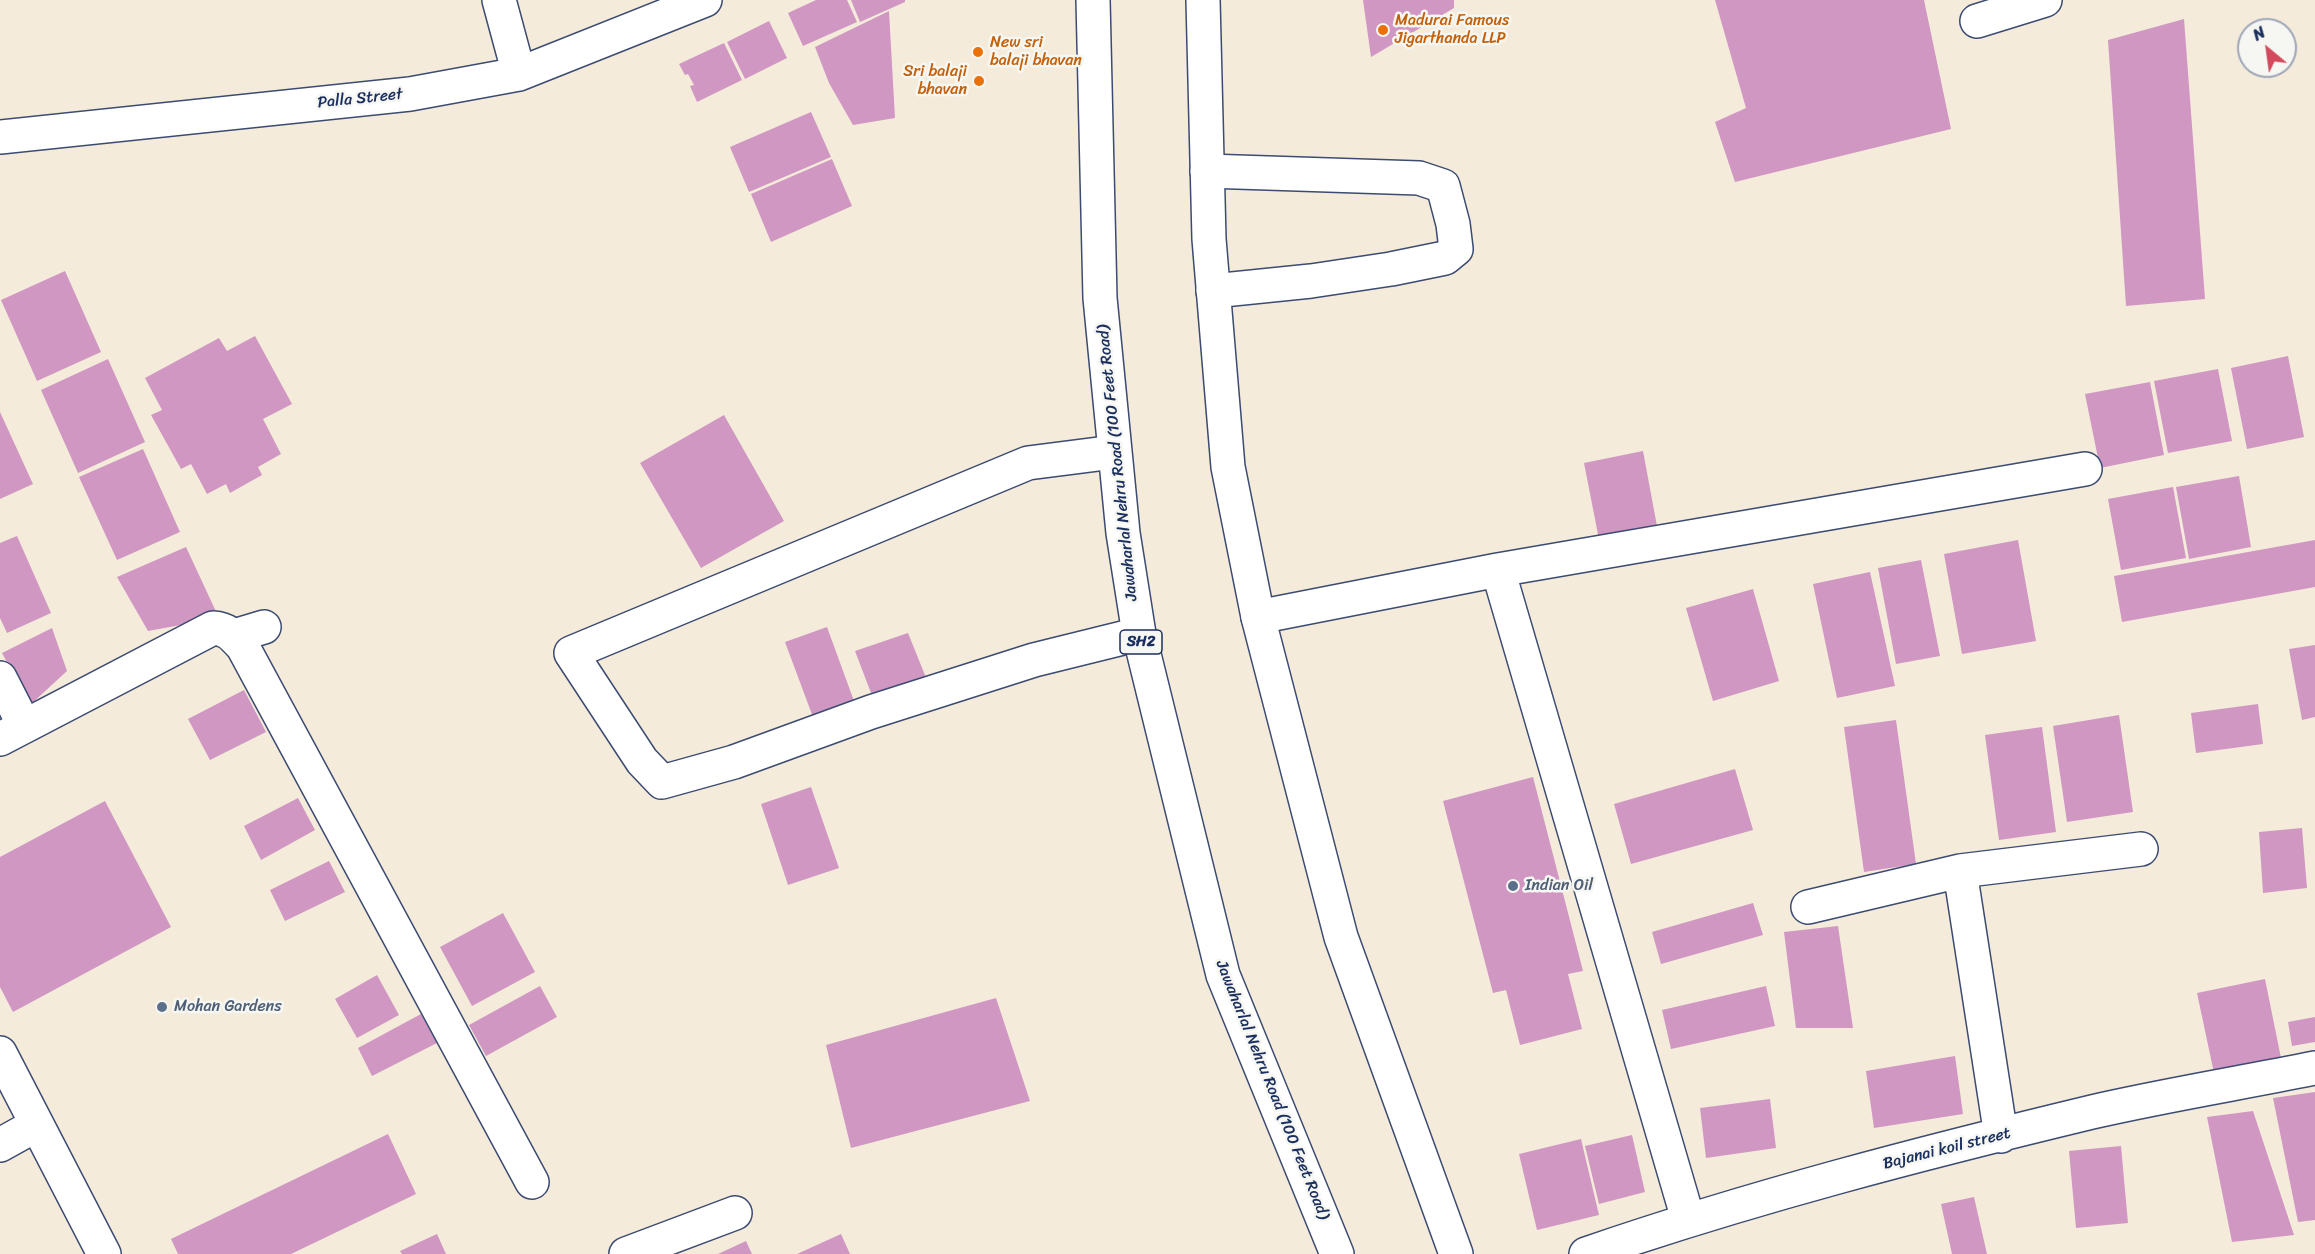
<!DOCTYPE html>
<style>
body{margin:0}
#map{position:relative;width:2315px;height:1254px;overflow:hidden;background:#f4ebdb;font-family:Sriracha,sans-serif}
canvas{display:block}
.north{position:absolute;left:2237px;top:18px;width:60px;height:60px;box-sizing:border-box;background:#f6f6f2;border:2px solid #9ea6b7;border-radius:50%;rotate:331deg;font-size:16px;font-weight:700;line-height:24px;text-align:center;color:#1b2f5e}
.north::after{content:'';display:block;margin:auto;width:21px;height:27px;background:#d1495b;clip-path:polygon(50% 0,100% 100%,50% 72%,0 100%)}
</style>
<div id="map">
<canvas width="2315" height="1254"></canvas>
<div class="north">N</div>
</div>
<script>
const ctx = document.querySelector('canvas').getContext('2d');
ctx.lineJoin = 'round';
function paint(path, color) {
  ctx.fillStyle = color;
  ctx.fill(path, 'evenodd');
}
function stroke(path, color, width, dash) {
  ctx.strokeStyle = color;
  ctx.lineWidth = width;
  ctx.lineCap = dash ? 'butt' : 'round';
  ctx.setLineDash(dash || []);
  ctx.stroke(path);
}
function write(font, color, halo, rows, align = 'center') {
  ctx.font = font + ' Sriracha,sans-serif';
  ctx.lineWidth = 5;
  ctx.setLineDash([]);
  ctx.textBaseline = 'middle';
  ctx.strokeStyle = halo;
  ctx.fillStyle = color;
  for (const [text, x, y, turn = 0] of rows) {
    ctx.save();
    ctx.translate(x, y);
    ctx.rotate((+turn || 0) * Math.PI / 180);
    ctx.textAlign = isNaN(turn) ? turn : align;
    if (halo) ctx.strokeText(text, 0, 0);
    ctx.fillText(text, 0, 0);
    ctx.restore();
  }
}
paint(new Path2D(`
 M 816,0 L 847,0 L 857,22 L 803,46 L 788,13 Z
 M 851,0 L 905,0 L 905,2 L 860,22 Z
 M 1363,0 L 1454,0 L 1454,8 L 1371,57 Z
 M 1715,0 L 1924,0 L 1951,129 L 1735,182 L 1715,122 L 1746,108 Z
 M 889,11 L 895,118 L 853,125 L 829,83 L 815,47 Z
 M 2184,19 L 2205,299 L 2126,306 L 2108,40 Z
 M 769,21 L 787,58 L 745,79 L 727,42 Z
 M 724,43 L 742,80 L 697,102 L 690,86 L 694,85 L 688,74 L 685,75 L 679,64 Z
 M 811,112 L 831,157 L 749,192 L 730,147 Z
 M 832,159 L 852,206 L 771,242 L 751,194 Z
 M 65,271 L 101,352 L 37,381 L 1,300 Z
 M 255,336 L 292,404 L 263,419 L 281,454 L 258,467 L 262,475 L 230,493 L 226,484 L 207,494 L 191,464 L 181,469 L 151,415 L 162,410 L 145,378 L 219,338 L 227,351 Z
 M 2288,356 L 2304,437 L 2247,449 L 2231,368 Z
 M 108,359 L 145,442 L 78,473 L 41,390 Z
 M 2218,369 L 2232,441 L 2168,453 L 2154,381 Z
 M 2150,382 L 2164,455 L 2100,468 L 2085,394 Z
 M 0,412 L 33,484 L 0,499 Z
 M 724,415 L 784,521 L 701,568 L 640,463 Z
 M 143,449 L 180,532 L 117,560 L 79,477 Z
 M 1643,451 L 1662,553 L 1604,565 L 1584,463 Z
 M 2239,476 L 2251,547 L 2189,559 L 2176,487 Z
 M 2173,487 L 2186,558 L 2121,570 L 2108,499 Z
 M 17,536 L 51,613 L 7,633 L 0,618 L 0,543 Z
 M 2018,540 L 2036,641 L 1962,654 L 1944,554 Z
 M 2315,540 L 2315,587 L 2122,622 L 2114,576 Z
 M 186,547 L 219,618 L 148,631 L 117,577 Z
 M 1921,560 L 1940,656 L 1896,664 L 1878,568 Z
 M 1870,572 L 1895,686 L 1837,698 L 1813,584 Z
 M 1753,589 L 1779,681 L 1713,701 L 1686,608 Z
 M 827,627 L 862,723 L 820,736 L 785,642 Z
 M 52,628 L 67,671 L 30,705 L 2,653 Z
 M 908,633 L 937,705 L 884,727 L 855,651 Z
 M 2315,645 L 2315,717 L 2302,720 L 2289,649 Z
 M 244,690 L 266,732 L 210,760 L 188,719 Z
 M 2258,704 L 2263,744 L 2196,753 L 2191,713 Z
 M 2119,715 L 2133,812 L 2067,822 L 2053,726 Z
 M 1896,720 L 1916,864 L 1864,872 L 1844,727 Z
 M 2042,727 L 2056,832 L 1999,840 L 1985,735 Z
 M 1735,769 L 1753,830 L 1631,864 L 1614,804 Z
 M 1533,777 L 1583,971 L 1568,974 L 1582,1029 L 1520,1045 L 1506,990 L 1493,993 L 1443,801 Z
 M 811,787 L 839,868 L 788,885 L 761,804 Z
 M 298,798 L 315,830 L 261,860 L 244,826 Z
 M 105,801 L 171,927 L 13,1012 L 0,987 L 0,857 Z
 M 2302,828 L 2307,888 L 2263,893 L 2259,832 Z
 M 329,861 L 345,892 L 285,921 L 270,890 Z
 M 1753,903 L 1763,935 L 1661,964 L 1652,932 Z
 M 503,913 L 535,972 L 472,1006 L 440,947 Z
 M 1838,926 L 1853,1028 L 1796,1028 L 1784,932 Z
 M 377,975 L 399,1015 L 357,1038 L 335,999 Z
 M 2265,979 L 2281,1058 L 2214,1073 L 2197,993 Z
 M 540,986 L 557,1017 L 486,1056 L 469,1025 Z
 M 1766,986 L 1775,1026 L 1671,1049 L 1662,1010 Z
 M 996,998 L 1030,1101 L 851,1148 L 826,1045 Z
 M 421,1014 L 437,1043 L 372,1076 L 358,1048 Z
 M 2315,1017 L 2315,1042 L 2292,1046 L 2288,1022 Z
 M 1955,1056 L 1963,1114 L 1874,1128 L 1866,1071 Z
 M 2315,1092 L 2315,1220 L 2298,1222 L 2273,1098 Z
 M 1770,1099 L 1776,1148 L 1706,1158 L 1700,1108 Z
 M 2253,1111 L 2294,1235 L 2232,1242 L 2207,1117 Z
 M 388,1134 L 416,1194 L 291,1254 L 178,1254 L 171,1239 Z
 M 1632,1135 L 1645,1192 L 1599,1204 L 1585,1146 Z
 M 1581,1139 L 1599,1215 L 1537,1230 L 1519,1154 Z
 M 2121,1146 L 2128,1223 L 2076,1228 L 2069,1151 Z
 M 1974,1197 L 1987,1254 L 1952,1254 L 1941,1204 Z
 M 437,1234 L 446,1254 L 402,1254 L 400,1251 Z
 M 841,1234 L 850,1254 L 797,1254 Z
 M 746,1241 L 752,1254 L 718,1254 Z`), '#d097c3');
const minor = new Path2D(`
 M 499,0 L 519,74
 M 1977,21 L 2045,0
 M 0,137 L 410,94 L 519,74 L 705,0
 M 1207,171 L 1419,178 L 1443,186 L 1453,224 L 1456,249 L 1445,258 L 1391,269 L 1311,281 L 1213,291
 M 1114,452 L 1028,463 L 571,653 L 642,761 L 662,782 L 734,762 L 871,712 L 1034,660 L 1139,634
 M 1258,617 L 1498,570
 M 234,636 L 264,627
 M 0,678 L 24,725
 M 0,739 L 213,628 C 228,629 233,636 243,647 L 532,1182
 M 1960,871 L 2001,1136
 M 1808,907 L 1960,871 L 2141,849
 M 0,1053 L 104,1254
 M 0,1145 L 36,1125
 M 1688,1219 L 1498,570 L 2085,469
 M 626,1254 L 735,1213
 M 1586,1254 C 1752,1197 1922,1153 2092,1112 C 2166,1095 2241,1083 2315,1068`);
const major = new Path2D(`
 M 1093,0 L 1100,298 L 1123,533 L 1139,634 L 1223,975 L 1337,1254
 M 1203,0 L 1209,239 L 1228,467 L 1258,617 L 1341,937 L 1456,1254`);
stroke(minor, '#3c4b71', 36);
stroke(major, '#3c4b71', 36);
stroke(minor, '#fff', 33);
stroke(major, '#fff', 33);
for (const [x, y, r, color] of [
 [1383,30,6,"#e8710a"],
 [978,52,6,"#e8710a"],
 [979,81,6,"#e8710a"],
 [1513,886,6,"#5c6f8a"],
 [162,1007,6,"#5c6f8a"]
]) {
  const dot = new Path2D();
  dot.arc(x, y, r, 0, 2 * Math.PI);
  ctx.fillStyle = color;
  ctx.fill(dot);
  stroke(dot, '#f6f6f2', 2);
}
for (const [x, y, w] of [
 [1141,642,42]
]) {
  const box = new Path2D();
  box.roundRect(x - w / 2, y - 12, w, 24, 4.5);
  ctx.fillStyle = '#f6f6f2';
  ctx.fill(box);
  stroke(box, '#1b2f5e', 1.5);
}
write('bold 15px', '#1b2f5e', null, [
 ["SH2",1141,642]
]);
write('16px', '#c56008', '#f6f6f2', [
 ["Madurai Famous",1395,21],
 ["Jigarthanda LLP",1395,39],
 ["New sri",990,43],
 ["balaji bhavan",990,61],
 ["Sri balaji",967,72,"right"],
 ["bhavan",967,90,"right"]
], 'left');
write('16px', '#1b2f5e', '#f6f6f2', [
 ["Palla Street",360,99,-6],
 ["Jawaharlal Nehru Road (100 Feet Road)",1118,463,-96],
 ["Jawaharlal Nehru Road (100 Feet Road)",1272,1090,68],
 ["Bajanai koil street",1947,1149,-14]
]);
write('16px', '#4e5e75', '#f6f6f2', [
 ["Indian Oil",1525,886],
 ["Mohan Gardens",174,1007]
], 'left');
</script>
